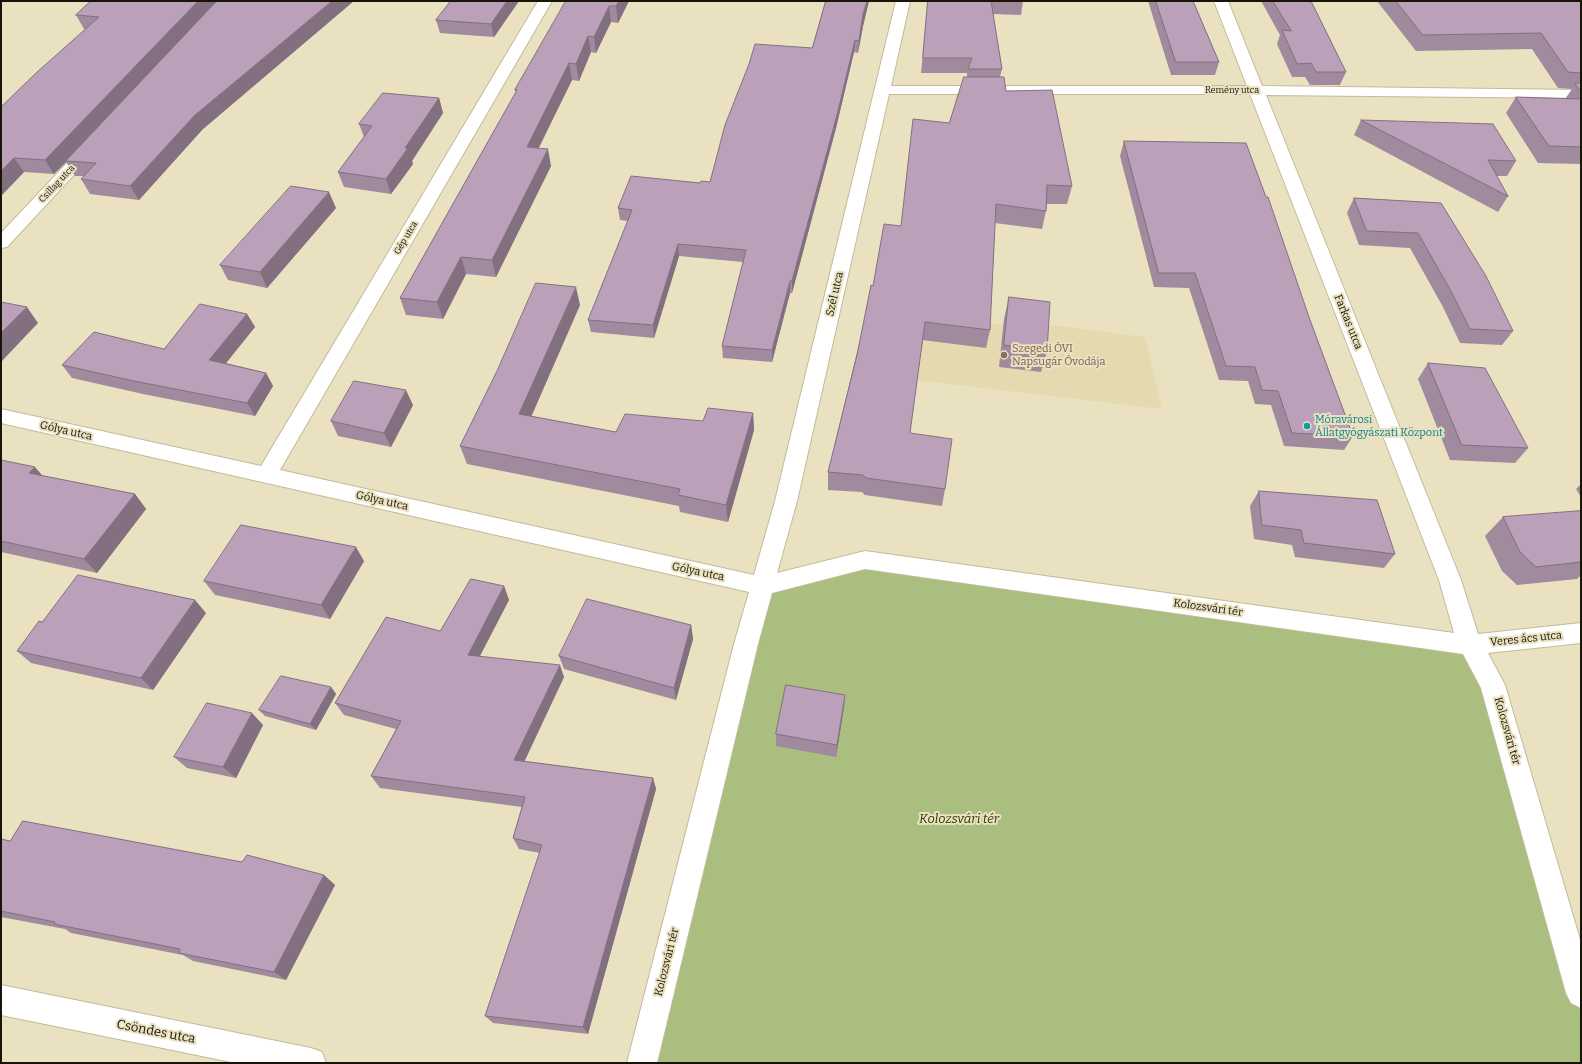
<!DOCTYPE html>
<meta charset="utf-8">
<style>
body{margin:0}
#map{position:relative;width:1582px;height:1064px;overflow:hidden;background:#eae1c0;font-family:Bitter,serif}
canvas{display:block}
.frame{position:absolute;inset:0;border:2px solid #171408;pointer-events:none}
</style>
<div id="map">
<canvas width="1582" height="1064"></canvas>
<div class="frame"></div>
</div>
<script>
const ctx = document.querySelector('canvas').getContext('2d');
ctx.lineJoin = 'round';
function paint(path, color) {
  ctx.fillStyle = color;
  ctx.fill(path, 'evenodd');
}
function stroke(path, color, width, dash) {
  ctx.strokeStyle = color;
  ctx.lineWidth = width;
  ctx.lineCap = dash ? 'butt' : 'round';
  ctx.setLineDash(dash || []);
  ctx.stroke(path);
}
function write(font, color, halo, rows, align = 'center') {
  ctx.font = font + ' Bitter,serif';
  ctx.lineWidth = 4;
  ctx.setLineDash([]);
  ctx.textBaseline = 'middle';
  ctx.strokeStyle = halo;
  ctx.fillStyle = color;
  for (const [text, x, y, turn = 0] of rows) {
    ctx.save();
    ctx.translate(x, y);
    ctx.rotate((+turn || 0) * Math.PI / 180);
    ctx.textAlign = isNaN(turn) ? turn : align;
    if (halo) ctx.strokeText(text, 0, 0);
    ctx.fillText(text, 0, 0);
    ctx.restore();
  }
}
paint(new Path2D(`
 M 957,319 L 1003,325 L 1004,319 L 1145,337 L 1162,409 L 856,373 Z`), '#e5d9b0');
paint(new Path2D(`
 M 865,560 L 1470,645 L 1581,993 L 1581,1063 L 642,1063 L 763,586 Z`), '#aabe7f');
const minor = new Path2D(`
 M 538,1 L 552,1 L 280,470 L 754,575 L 775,501 L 896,1 L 910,1 L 891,86 L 1247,86 L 1214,1 L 1228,1 L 1262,86 L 1581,90 L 1581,98 L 1266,95 L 1461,580 L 1478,634 L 1581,623 L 1581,643 L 1488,653 L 1505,685 L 1581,943 L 1581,1008 L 1571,1003 L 1566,993 L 1481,688 L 1463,654 L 865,569 L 772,593 L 758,644 L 657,1063 L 627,1063 L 734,644 L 749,592 L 1,423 L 1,409 L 261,466 ZM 889,94 L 1250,94 L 1439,580 L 1454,633 L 865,551 L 777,573 L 797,501 Z
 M 91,142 L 97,144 L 99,147 L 97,150 L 7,247 L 1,248 L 1,233 L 85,144 Z
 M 1,985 L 311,1048 L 322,1052 L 326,1063 L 236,1063 L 1,1015 Z`);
stroke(minor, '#c3ba99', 2);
paint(minor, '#fff');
paint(new Path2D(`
 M 91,1 L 202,130 L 139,200 L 90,194 L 81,179 L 84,176 L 75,176 L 66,162 L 54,174 L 24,172 L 1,196 L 1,107 L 86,29 L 84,29 L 76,15 Z
 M 451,1 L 519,1 L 494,37 L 440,33 L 436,20 Z
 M 566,1 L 629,1 L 618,23 L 611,22 L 596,53 L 591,52 L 579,81 L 572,80 L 538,148 L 551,166 L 496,277 L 466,274 L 443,319 L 406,315 L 400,298 L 516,92 L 515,90 Z
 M 826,1 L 869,1 L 863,26 L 858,53 L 854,52 L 836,128 L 792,293 L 790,293 L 772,362 L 723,358 L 722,346 L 743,262 L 679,256 L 654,338 L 591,332 L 588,320 L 628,221 L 620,220 L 618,208 L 700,183 L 710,182 L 812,48 Z
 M 928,1 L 1023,1 L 1021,15 L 993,14 L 1002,69 L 1000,77 L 1006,91 L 1072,186 L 1067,204 L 1047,204 L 1046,211 L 1042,229 L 995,223 L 990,330 L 986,348 L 922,340 L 910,433 L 945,489 L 942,506 L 865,495 L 862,492 L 828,490 L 828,472 L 873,286 L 949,123 L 967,77 L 967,73 L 921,73 Z
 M 1148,1 L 1193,1 L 1219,62 L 1215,75 L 1171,75 Z
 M 1261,1 L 1311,1 L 1346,72 L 1340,85 L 1310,85 L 1305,77 L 1292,77 L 1277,44 L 1280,35 Z
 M 1377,1 L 1581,1 L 1581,164 L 1538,163 L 1506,113 L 1516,97 L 1565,99 L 1572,89 L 1558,88 L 1532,49 L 1416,51 Z
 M 439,98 L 443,113 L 412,161 L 413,164 L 391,194 L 344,187 L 338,172 L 364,137 L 359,124 Z
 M 1361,120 L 1516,161 L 1507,176 L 1496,176 L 1508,196 L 1498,212 L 1354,135 Z
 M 1124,141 L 1310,320 L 1353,436 L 1344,450 L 1284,446 L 1271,405 L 1255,404 L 1248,381 L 1219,380 L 1189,288 L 1154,287 L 1120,156 Z
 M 1354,198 L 1441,203 L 1513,331 L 1502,345 L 1460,343 L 1443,307 L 1410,248 L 1359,245 L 1347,213 Z
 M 336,208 L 267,288 L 228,280 L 220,265 Z
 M 1009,297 L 1047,351 L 1041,372 L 999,367 L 1004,319 Z
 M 580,305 L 531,416 L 616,432 L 703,421 L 753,413 L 754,430 L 728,522 L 680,512 L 679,506 L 467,464 L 460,446 Z
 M 247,314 L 255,327 L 226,363 L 266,373 L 273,386 L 255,416 L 143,394 L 72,378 L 62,365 L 164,349 Z
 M 1428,363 L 1528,448 L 1515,463 L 1450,460 L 1418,379 Z
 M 413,405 L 391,447 L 338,436 L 331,421 Z
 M 1,460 L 43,476 L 135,494 L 146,509 L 97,573 L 1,552 Z
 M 1581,484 L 1581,497 L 1576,489 Z
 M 1259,491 L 1395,554 L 1384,568 L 1295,557 L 1292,545 L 1254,539 L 1250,506 Z
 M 1581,511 L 1581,575 L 1577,579 L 1517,585 L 1502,571 L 1485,536 L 1503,517 Z
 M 364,561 L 330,619 L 215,595 L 204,581 Z
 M 504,586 L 509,600 L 480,656 L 564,677 L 524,761 L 653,778 L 656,789 L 588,1034 L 493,1023 L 485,1016 L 540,853 L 519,849 L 513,838 L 522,807 L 380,788 L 371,776 L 396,729 L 344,715 L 335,703 Z
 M 206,613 L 153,690 L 31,663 L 17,651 L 42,622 Z
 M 691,625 L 693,639 L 676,700 L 564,669 L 559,656 Z
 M 331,687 L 336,694 L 316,730 L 265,716 L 259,710 Z
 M 844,707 L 836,757 L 776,746 L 776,734 Z
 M 263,725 L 236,778 L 187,768 L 174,757 Z
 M 1,839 L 10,841 L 242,862 L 324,875 L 335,885 L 286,980 L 193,961 L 183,955 L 71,933 L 65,929 L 1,917 Z`), '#a08a9e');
paint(new Path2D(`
 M 198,1 L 218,1 L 66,161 L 66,162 L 54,174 L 45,160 Z
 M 332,1 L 354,1 L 202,130 L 139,200 L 130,186 L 195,115 Z
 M 507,1 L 519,1 L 494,37 L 491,24 Z
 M 619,1 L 629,1 L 618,23 L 616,6 Z
 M 867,1 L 869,1 L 863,26 L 858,53 L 859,41 L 863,14 Z
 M 609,6 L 611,22 L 596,53 L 594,37 Z
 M 588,36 L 591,52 L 579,81 L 576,64 Z
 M 855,40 L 854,52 L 836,128 L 792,293 L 792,281 Z
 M 569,63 L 572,80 L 531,164 L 527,147 Z
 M 439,98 L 443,113 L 412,161 L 413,164 L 391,194 L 386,179 L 405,148 Z
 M 548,149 L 551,166 L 496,277 L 492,260 Z
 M 14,158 L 24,172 L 1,196 L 1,171 Z
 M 329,192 L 336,208 L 267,288 L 260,272 Z
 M 678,244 L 679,256 L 654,338 L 653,325 Z
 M 461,257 L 466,274 L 443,319 L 437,302 Z
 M 790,281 L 790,293 L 772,362 L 772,350 Z
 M 576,287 L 580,305 L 525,431 L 519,414 Z
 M 27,307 L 38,323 L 2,361 L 1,333 Z
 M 247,314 L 255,327 L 218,373 L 209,360 Z
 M 266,373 L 273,386 L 255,416 L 247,403 Z
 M 406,390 L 413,405 L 391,447 L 384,433 Z
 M 753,413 L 754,430 L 728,522 L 726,505 Z
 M 35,467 L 48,482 L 29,473 Z
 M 135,494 L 146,509 L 97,573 L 84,559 Z
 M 356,547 L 364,561 L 330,619 L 321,605 Z
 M 504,586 L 509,600 L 474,667 L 468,655 Z
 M 195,600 L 206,613 L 153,690 L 141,678 Z
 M 691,625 L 693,639 L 676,700 L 674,688 Z
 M 560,665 L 564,677 L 520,771 L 514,760 Z
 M 331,687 L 336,694 L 316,730 L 310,724 Z
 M 845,695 L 844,707 L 836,757 L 837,745 Z
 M 252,713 L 263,725 L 236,778 L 223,767 Z
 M 653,778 L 656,789 L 588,1034 L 583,1027 Z
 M 324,875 L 335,885 L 286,980 L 274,972 Z`), '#827081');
const building = new Path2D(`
 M 91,1 L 198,1 L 45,160 L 14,158 L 1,171 L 1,107 L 36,73 L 99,17 L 76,15 Z
 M 217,1 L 332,1 L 195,115 L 130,186 L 81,179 L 96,163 L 66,161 Z
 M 451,1 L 507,1 L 491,24 L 436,20 Z
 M 566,1 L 619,1 L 616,6 L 609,6 L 594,37 L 588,36 L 576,64 L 569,63 L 527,147 L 548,149 L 492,260 L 461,257 L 437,302 L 400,298 L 517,90 L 515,90 Z
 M 826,1 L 867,1 L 863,14 L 859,41 L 855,40 L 837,115 L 792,281 L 790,281 L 772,350 L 722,346 L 746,250 L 678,244 L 653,325 L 588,320 L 632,210 L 618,208 L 631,176 L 700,183 L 701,181 L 710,182 L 725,125 L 749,64 L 755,44 L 812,48 Z
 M 928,1 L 991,1 L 1002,69 L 968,69 L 972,58 L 923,58 Z
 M 1156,1 L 1193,1 L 1219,62 L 1176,62 Z
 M 1273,1 L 1311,1 L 1346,72 L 1316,72 L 1311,63 L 1297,64 L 1282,30 L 1291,31 Z
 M 1396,1 L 1581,1 L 1581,73 L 1568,72 L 1541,33 L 1423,35 Z
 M 964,77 L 1004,77 L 1006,91 L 1052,90 L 1072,186 L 1047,185 L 1046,211 L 996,204 L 990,330 L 925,322 L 910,433 L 952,439 L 945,489 L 866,478 L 863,475 L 828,472 L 857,355 L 871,285 L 873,286 L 884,224 L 901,226 L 913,119 L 949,123 Z
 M 1575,83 L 1581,83 L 1581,92 Z
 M 383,93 L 439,98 L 405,148 L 408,148 L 386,179 L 338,172 L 372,126 L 359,124 Z
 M 1516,97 L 1581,99 L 1581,147 L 1549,146 Z
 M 1361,120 L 1493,124 L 1516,161 L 1488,160 L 1508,196 Z
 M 1124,141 L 1246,143 L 1266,197 L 1268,197 L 1310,320 L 1353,436 L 1292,433 L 1278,391 L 1262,390 L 1255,367 L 1226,366 L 1195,273 L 1159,273 Z
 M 291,186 L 329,192 L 260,272 L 220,265 Z
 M 1354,198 L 1441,203 L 1486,276 L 1513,331 L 1470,329 L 1452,293 L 1418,233 L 1367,231 Z
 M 536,283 L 576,287 L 519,414 L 616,432 L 625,414 L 703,421 L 708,408 L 753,413 L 726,505 L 678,495 L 680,489 L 460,446 L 497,371 Z
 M 1009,297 L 1050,302 L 1047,351 L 1004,345 Z
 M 1,302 L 27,307 L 1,333 Z
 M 200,304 L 247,314 L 209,360 L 266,373 L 247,403 L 134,381 L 62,365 L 94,332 L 164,349 Z
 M 1428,363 L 1485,368 L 1528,448 L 1462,445 Z
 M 354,381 L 406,390 L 384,433 L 331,421 Z
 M 1,460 L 35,467 L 29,473 L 135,494 L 84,559 L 1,541 Z
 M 1259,491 L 1377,500 L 1395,554 L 1304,543 L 1301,530 L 1262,525 Z
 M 1581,511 L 1581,562 L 1536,567 L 1520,552 L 1503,517 Z
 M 241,525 L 356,547 L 321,605 L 204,581 Z
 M 78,575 L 195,600 L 141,678 L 17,651 L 39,621 L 42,622 Z
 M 471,579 L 504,586 L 468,655 L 560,665 L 514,760 L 653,778 L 583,1027 L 485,1016 L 542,845 L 513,838 L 525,797 L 371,776 L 401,721 L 335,703 L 386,617 L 440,631 Z
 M 587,599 L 691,625 L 674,688 L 559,656 Z
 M 281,676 L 331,687 L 310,724 L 259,710 Z
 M 786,685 L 845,695 L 837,745 L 776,734 Z
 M 207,703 L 252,713 L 223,767 L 174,757 Z
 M 23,821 L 242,862 L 247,855 L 324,875 L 274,972 L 179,953 L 180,949 L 54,924 L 55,922 L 1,911 L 1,839 L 10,841 Z`);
paint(building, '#baa0b8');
stroke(building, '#827081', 1);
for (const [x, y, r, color] of [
 [1004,355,4,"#8d6e63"],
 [1307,426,4,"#0f9aa8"]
]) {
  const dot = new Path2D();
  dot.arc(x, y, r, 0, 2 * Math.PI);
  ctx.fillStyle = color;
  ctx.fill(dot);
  stroke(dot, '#eae1c0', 1.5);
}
write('9px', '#171408', '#eae1c0', [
 ["Remény utca",1232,90],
 ["Csillag utca",57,184,-47],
 ["Gép utca",406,238,-59]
]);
write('11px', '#171408', '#eae1c0', [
 ["Szél utca",835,294,-77],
 ["Farkas utca",1348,322,68],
 ["Gólya utca",66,431,13],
 ["Gólya utca",382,501,13],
 ["Gólya utca",698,572,12],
 ["Kolozsvári tér",1208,608,8],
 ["Veres ács utca",1526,639,-6],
 ["Kolozsvári tér",1507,731,74],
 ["Kolozsvári tér",667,962,-76]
]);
write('11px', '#785e54', '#eae1c0', [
 ["Szegedi ÓVI",1012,349],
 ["Napsugár Óvodája",1012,362]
], 'left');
write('11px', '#0d838f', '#eae1c0', [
 ["Móravárosi",1315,420],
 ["Állatgyógyászati Központ",1315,433]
], 'left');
write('italic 13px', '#2c3a02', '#eae1c0', [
 ["Kolozsvári tér",959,819]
]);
write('13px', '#171408', '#eae1c0', [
 ["Csöndes utca",156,1032,11]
]);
</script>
